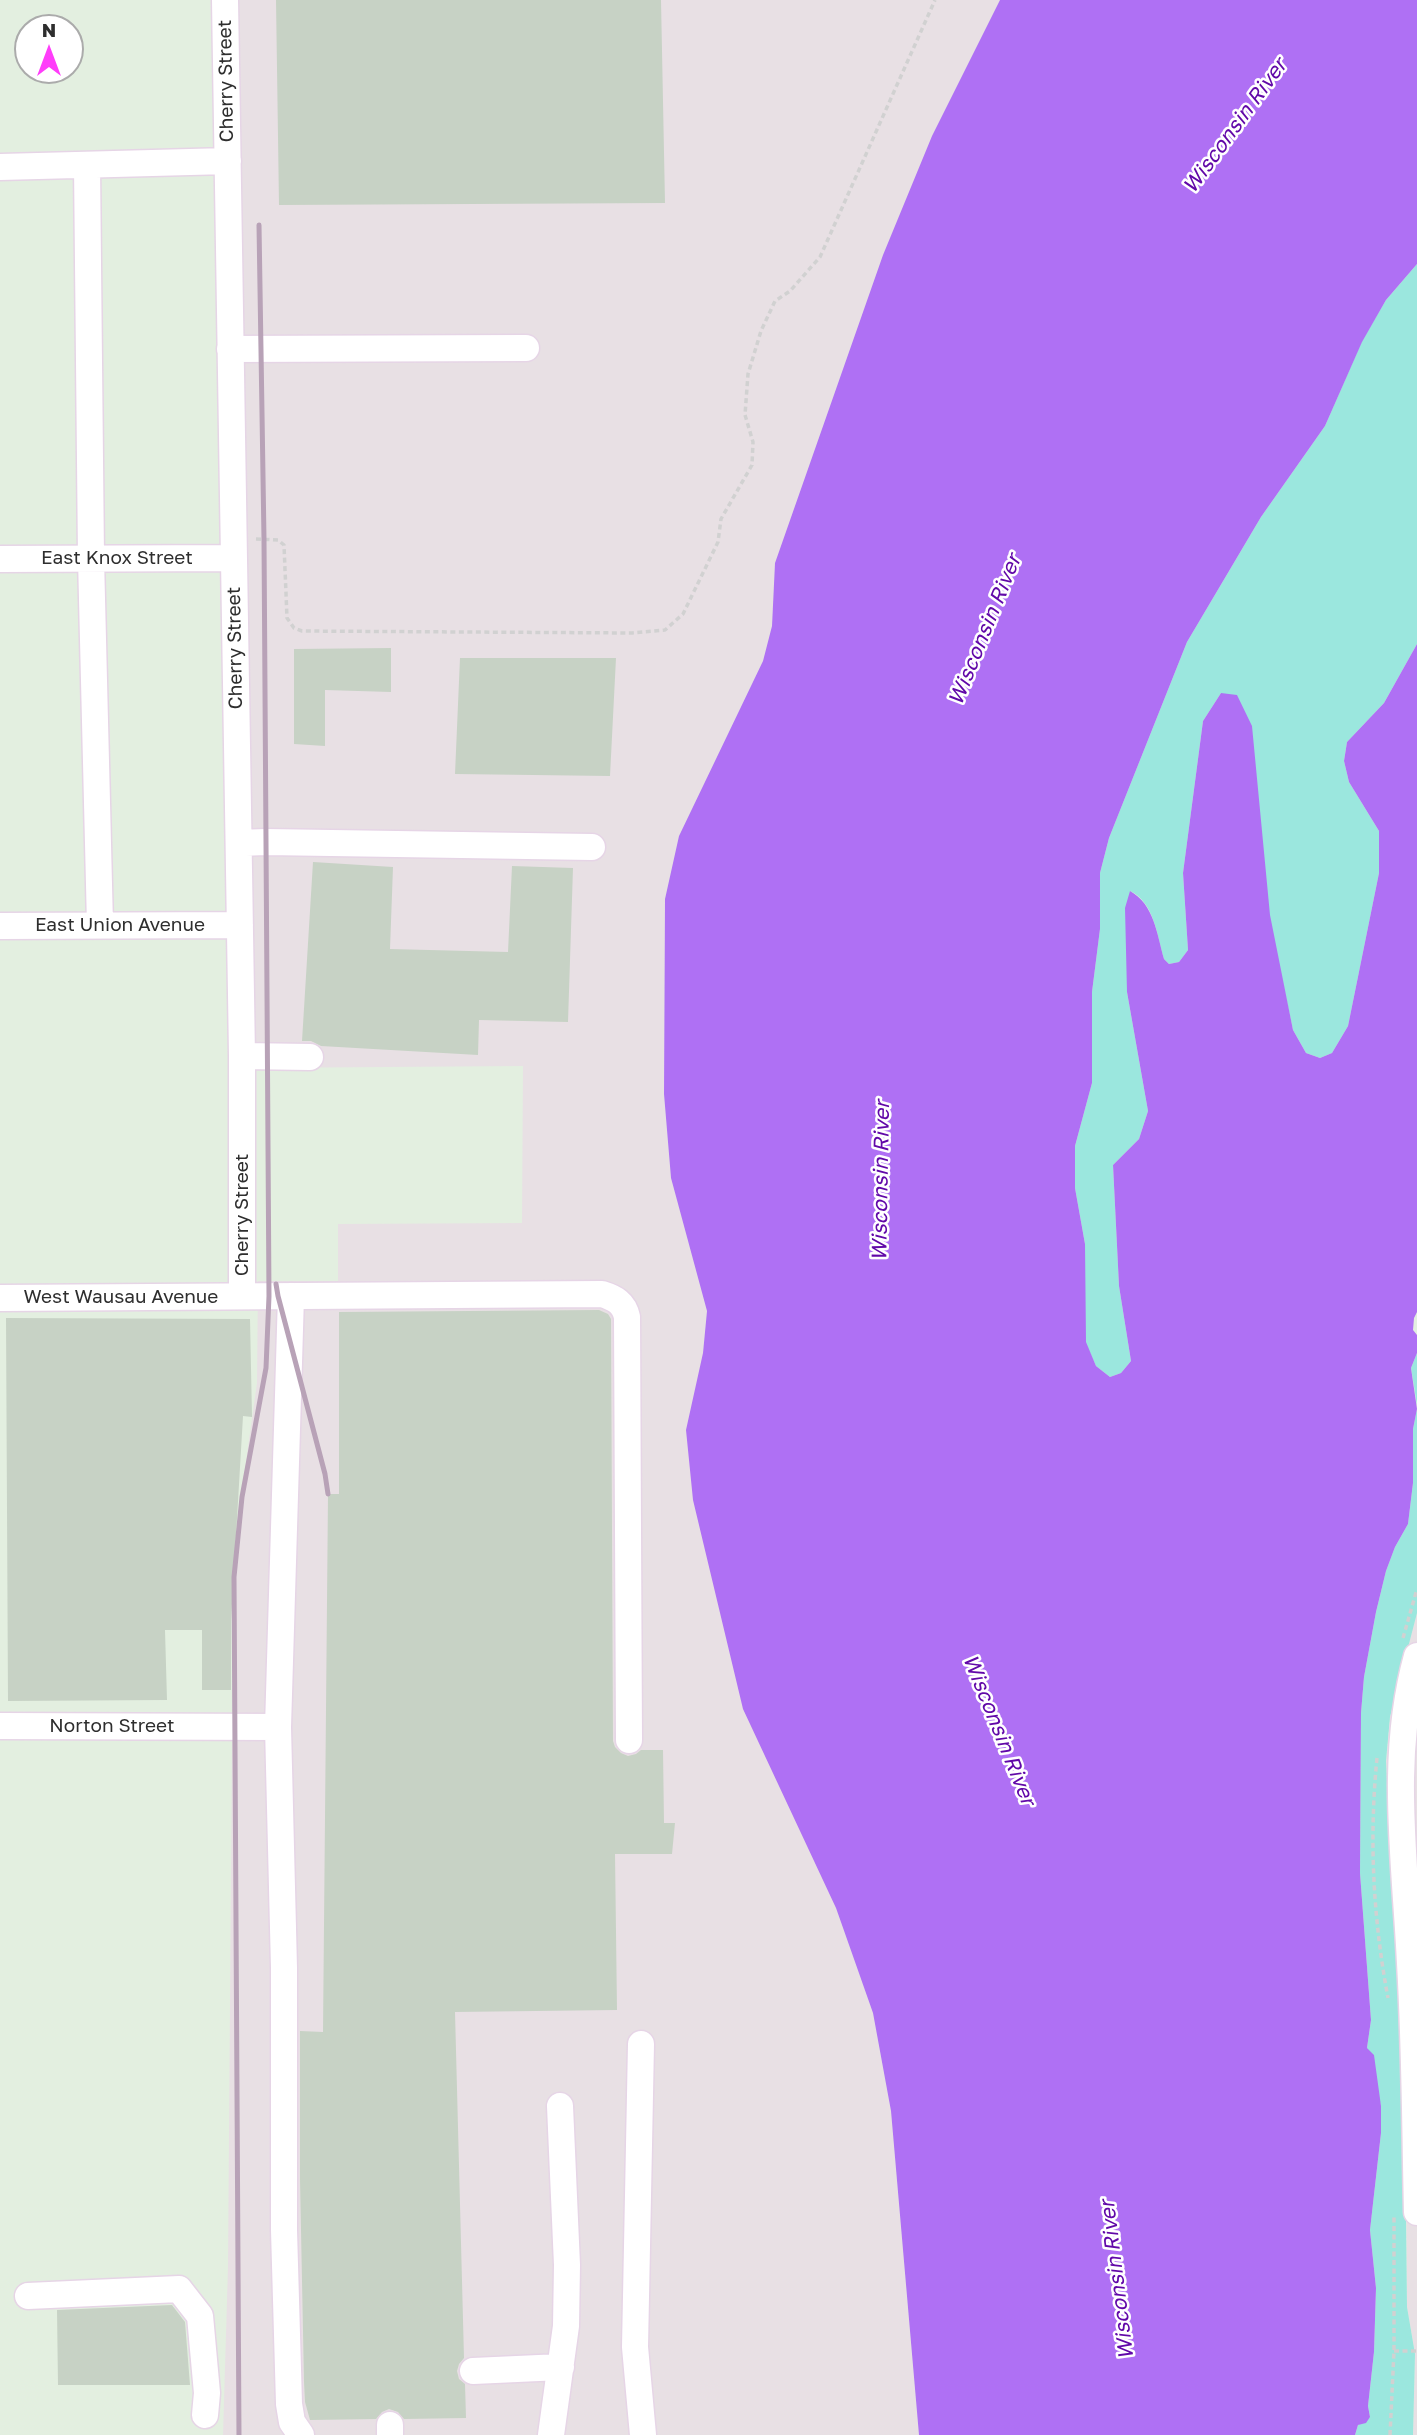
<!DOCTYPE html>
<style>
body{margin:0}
#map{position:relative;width:1417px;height:2435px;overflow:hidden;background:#e3efe0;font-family:"Golos Text",sans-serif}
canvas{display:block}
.north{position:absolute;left:14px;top:14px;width:70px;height:70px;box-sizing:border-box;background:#fff;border:2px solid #ababab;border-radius:50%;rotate:0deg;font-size:19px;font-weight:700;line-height:28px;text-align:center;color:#2e2e2e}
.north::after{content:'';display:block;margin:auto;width:24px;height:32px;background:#ff3dfa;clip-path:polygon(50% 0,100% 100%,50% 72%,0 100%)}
</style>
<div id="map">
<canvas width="1417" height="2435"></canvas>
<div class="north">N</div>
</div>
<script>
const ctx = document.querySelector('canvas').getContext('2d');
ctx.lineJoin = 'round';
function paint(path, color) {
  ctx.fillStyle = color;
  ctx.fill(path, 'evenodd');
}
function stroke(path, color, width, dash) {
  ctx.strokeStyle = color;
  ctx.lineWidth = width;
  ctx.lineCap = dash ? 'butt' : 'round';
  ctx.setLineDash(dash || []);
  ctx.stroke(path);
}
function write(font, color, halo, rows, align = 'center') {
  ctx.font = font + ' "Golos Text",sans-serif';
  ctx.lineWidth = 5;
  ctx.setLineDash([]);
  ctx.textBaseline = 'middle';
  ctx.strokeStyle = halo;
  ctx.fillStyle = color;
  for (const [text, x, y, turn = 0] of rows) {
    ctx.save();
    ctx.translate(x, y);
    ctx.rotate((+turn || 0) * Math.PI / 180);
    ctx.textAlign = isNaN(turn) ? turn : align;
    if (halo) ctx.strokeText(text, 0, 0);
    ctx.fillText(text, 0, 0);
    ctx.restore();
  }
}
paint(new Path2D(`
 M 237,0 L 1000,0 L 932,136 L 883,255 L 775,563 L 772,626 L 763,661 L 679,836 L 665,899 L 664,1094 L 671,1178 L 707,1311 L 703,1353 L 836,1908 L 873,2013 L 891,2111 L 919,2435 L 223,2435 L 228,2267 L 233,1610 L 243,1483 L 257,1383 L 258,1281 L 338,1281 L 338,1224 L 522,1223 L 523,1066 L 251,1068 L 245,375 Z
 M 1417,1613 L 1417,2435 L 1413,2435 L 1415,2354 L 1407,2307 L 1406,2168 L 1386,1761 L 1390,1717 Z`), '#e8e0e4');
paint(new Path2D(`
 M 1417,264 L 1417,644 L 1384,703 L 1347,742 L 1344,761 L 1349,782 L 1379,831 L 1379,873 L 1348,1026 L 1332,1053 L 1320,1058 L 1306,1053 L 1293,1030 L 1221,693 L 1203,721 L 1183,873 L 1188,950 L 1179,962 L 1169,964 L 1164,959 C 1157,935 1154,902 1130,891 L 1127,992 L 1148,1111 L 1139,1139 L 1113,1165 L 1119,1286 L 1131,1361 L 1121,1373 L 1110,1377 L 1096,1366 L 1085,1342 L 1085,1244 L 1075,1188 L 1075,1146 L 1092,1083 L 1092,992 L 1100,929 L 1100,873 L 1109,838 L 1187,642 L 1261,517 L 1325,426 L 1362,341 L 1386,300 Z
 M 1417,1353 L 1417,1405 L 1411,1368 Z
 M 1417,1409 L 1417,1613 L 1390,1717 L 1386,1761 L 1405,2130 L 1407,2307 L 1415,2354 L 1413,2435 L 1355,2435 L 1358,2425 L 1370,2417 L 1368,2406 L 1374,2352 L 1376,2288 L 1370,2230 L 1381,2133 L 1381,2106 L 1367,2048 L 1371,2020 L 1360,1873 L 1361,1713 L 1364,1677 L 1376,1612 L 1386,1571 L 1395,1547 L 1408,1524 L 1413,1483 L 1413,1429 Z`), '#9be7de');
paint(new Path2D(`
 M 1000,0 L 1417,0 L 1417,264 L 1386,300 L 1362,342 L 1325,426 L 1261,517 L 1187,642 L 1109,838 L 1100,873 L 1100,929 L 1092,992 L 1092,1083 L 1075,1146 L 1075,1188 L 1085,1244 L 1086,1342 L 1096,1366 L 1110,1377 L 1121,1373 L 1131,1361 L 1119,1286 L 1113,1165 L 1139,1139 L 1148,1111 L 1127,992 L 1125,908 L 1130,891 C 1154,904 1157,934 1164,959 L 1169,964 L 1179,962 L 1188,950 L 1183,873 L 1203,721 L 1221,693 L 1237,695 L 1252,726 L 1270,915 L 1293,1030 L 1306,1053 L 1320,1058 L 1332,1053 L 1348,1026 L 1379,873 L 1379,831 L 1349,782 L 1344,761 L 1347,742 L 1384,703 L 1417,644 L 1417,1312 L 1414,1318 L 1413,1330 L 1417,1335 L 1417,1353 L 1411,1368 L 1417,1409 L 1413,1429 L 1413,1483 L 1408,1524 L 1395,1547 L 1386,1571 L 1376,1612 L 1364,1677 L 1361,1713 L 1360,1873 L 1371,2020 L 1367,2048 L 1374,2055 L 1381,2106 L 1381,2133 L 1370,2230 L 1376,2288 L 1374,2352 L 1368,2406 L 1370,2417 L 1366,2423 L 1358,2425 L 1355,2435 L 919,2435 L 891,2111 L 873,2013 L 836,1908 L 743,1709 L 693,1500 L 686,1430 L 703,1353 L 707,1311 L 671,1178 L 664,1094 L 665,899 L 679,836 L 763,661 L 772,626 L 775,563 L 883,255 L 932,136 Z`), '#af70f4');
paint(new Path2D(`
 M 276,0 L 661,0 L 665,203 L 279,205 Z
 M 391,648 L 391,692 L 325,690 L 325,746 L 294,744 L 294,649 Z
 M 460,658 L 616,658 L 610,776 L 455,774 Z
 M 313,862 L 393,867 L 390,949 L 508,952 L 512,866 L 573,868 L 568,1022 L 479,1020 L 478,1055 L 321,1046 L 311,1041 L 302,1041 Z
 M 599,1310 L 608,1314 L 611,1319 L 613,1741 L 615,1747 L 621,1753 L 628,1756 L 636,1754 L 641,1750 L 663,1750 L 664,1823 L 675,1823 L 672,1854 L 615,1854 L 617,2010 L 455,2012 L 464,2358 L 459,2364 L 457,2371 L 459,2379 L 465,2384 L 466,2418 L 404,2419 L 398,2412 L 389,2409 L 382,2412 L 376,2419 L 310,2420 L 305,2402 L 304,2382 L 300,2179 L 300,2031 L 323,2032 L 328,1494 L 339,1494 L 339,1312 Z
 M 6,1318 L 250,1319 L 252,1417 L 243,1416 L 231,1621 L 231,1690 L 202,1690 L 202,1630 L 165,1630 L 167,1700 L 8,1701 Z
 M 172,2305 L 185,2322 L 190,2385 L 58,2385 L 57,2310 Z`), '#c7d2c5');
const minor = new Path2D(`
 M 225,0 L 242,1056 L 242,1296
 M 87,165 L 91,558 L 100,925
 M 0,167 L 228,161
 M 230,349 L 526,348
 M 0,559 L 234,558
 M 239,843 L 266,842 L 592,847
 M 0,926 L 240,925
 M 242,1056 L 310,1057
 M 291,1296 L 278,1727 L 284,1968 L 284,2230 L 289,2404 L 292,2422 L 301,2435
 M 0,1298 L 602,1294 C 615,1298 624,1303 627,1317 L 629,1740
 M 1417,1656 C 1389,1757 1405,1860 1410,1963 C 1415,2046 1415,2129 1417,2212
 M 0,1726 L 278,1727
 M 641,2044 L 635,2347 L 643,2435
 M 28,2296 L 179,2289 L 200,2316 L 207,2393 L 205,2415
 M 473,2371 L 561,2367
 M 390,2425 L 390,2435
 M 551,2435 L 566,2326 L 567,2265 L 560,2106`);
stroke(minor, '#e6d5e6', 29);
stroke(new Path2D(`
 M 256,539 L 278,540 L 284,545 L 287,618 L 294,628 L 302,631 L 632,633 L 665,630 L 683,614 L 718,542 L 721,519 L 752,465 L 753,442 L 745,415 L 748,374 L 761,331 L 775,301 L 790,291 L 820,257 L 935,0
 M 1403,1638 L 1417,1589
 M 1377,1758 C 1369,1839 1373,1918 1388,1998
 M 1394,2351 L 1417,2351
 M 1390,2435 L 1394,2351 L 1394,2215`), '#d1d1d1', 3.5, [5, 3.5]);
stroke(minor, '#fff', 26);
stroke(new Path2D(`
 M 276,1284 L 278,1296 L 325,1474 L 328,1494
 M 239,2435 L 234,1577 L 242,1497 L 266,1368 L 269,1296 L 264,539 L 259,225`), '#b8a2b7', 5);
write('19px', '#2e2e2e', '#fff', [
 ["Cherry Street",226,81,-91],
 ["East Knox Street",117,558],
 ["Cherry Street",235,648,-91],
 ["East Union Avenue",120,925],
 ["Cherry Street",242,1215,-90],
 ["West Wausau Avenue",121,1297],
 ["Norton Street",112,1726]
]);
write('italic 21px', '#6108a8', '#fff', [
 ["Wisconsin River",1235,126,-54],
 ["Wisconsin River",985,630,-68],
 ["Wisconsin River",881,1181,-89],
 ["Wisconsin River",999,1730,68],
 ["Wisconsin River",1117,2280,-97]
]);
</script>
